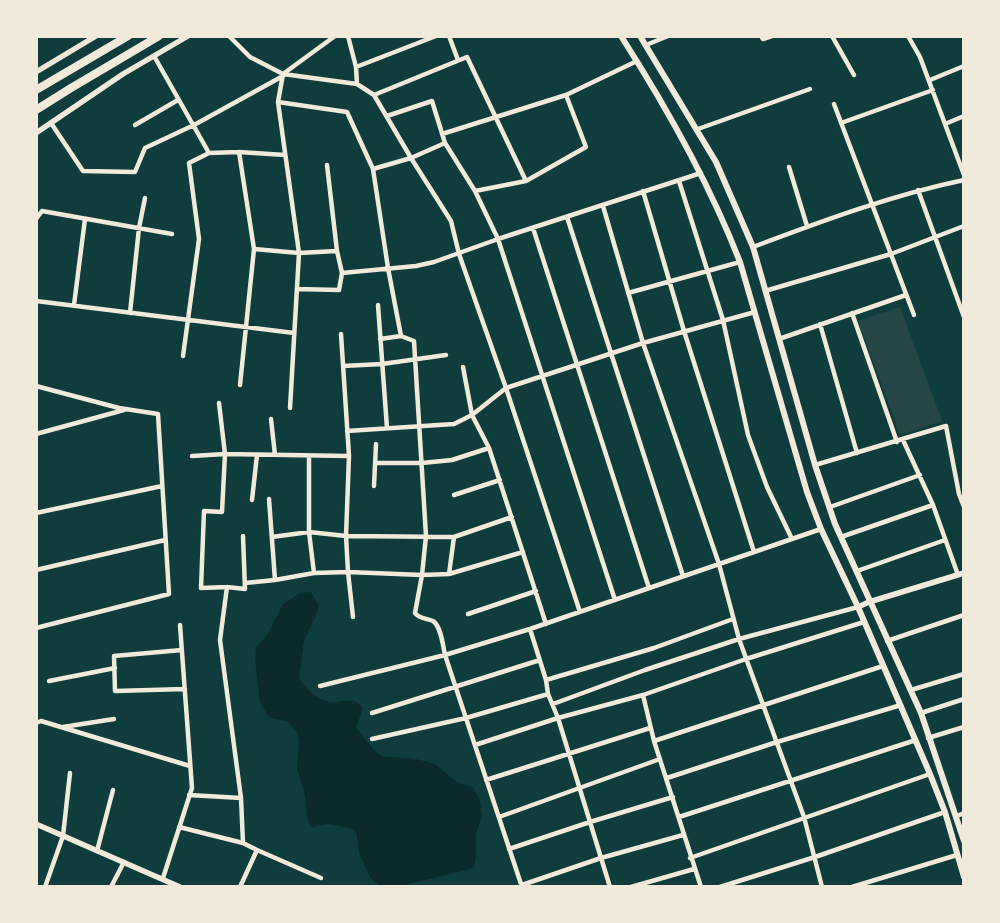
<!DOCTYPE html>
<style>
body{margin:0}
#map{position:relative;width:1000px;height:923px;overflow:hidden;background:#0f3d3e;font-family:"IBM Plex Sans",sans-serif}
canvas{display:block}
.frame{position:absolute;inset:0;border:38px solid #f1e9da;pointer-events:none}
</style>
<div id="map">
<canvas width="1000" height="923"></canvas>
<div class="frame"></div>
</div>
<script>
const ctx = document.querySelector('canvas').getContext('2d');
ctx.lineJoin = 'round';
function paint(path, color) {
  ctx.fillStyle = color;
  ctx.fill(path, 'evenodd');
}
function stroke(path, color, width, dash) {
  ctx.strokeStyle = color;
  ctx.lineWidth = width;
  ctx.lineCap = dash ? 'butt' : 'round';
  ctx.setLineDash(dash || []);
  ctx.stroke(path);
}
paint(new Path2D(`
 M 900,307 L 942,421 L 900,435 L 858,321 Z`), '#244646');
paint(new Path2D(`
 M 311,592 L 318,604 L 317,613 L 304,641 L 299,679 C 306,688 314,697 326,701 C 341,706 352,693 363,708 L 356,728 L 373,749 L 383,757 L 412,758 L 435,764 L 458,783 L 473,787 L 480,800 L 482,816 L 476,834 L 476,854 L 474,868 L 397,887 L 381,887 L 371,879 L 359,853 L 357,835 L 354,829 L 329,824 L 312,827 L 307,818 L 305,795 L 297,769 L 299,741 L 297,732 L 288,722 L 269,717 L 260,703 L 255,660 L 256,648 L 267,635 L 283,604 L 300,593 Z`), '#0a2a2b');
stroke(new Path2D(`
 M 229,36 L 250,57 L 283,74 L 357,84 L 374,95 L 411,158 L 451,221 L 459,254 L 506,388 L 580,612
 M 348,36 L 356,67 L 357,84
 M 449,36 L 458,60
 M 761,36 L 763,39 L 772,36
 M 832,36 L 854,75
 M 908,36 L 920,57 L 964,175
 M 646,45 L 668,36
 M 154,56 L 209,153
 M 356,67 L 436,36
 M 930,80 L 964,66
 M 374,95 L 467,57 L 526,181 L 475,191
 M 278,102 L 347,112 L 373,169 L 388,268 L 401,336 L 380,339
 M 834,104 L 914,315
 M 387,116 L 432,101 L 445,143 L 475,191 L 498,239 L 615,600
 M 51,123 L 83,171 L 135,172 L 145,148 L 194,125 L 283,76
 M 841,123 L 933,90
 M 945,124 L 964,116
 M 135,125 L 178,100
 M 698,129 L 810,89
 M 442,134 L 566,95 L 637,61
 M 239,152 L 285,155
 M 327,165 L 337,251
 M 789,167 L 807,226
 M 373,169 L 411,158 L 445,143
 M 526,181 L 586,147 L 566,95
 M 679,181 L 723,320 L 748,435 L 767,487 L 792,539
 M 918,190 L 964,317
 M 643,191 L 684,331 L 754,552
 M 603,206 L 643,343 L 719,564 L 739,639 L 804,817 L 822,887
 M 567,217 L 683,576
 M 36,219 L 42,211 L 172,234
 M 533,228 L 649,588
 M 753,247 C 822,221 892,195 964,180
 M 254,249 L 299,253 L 337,251 L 342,273 L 339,290 L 297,289
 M 342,273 L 416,266 L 434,262 L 498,239 L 701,173
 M 765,291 L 891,254 L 964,226
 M 628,293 L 740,262
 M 36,301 L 294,333
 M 74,305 L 85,219
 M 378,305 L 387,428
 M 130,313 L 139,228 L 145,198
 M 852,313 L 897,442
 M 820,324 L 857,453
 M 341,334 L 349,456 L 346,536 L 348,572 L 353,617
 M 401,336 L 414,341 L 426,536 L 422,575 L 415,613 C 419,619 426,618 433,621 C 441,626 443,646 445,655 L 522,887
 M 779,339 L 906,295
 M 183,356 L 199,239 L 189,163 L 209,153 L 239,152 L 254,249 L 240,385
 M 343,366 L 382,364 L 446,355
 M 463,367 L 472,415 L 489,448 L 546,624
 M 36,386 L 119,408 L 158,414 L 169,594 L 36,628
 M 219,403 L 225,454 L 222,512 L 204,511 L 201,588 L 227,587 L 245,589 L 243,536
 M 290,408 L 299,253 L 278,102 L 283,74 L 335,36
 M 271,419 L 275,455
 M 347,431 L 454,424 L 472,415 L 506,388 L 643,343 L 755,312
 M 36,434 L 124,410
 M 903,440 L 933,505 L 958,575
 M 192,456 L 225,454 L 349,456
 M 375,463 L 422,463 L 452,460 L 489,448
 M 815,465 L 946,426 L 959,494 L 964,507
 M 374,486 L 376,444
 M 454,495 L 500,480
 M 269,499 L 275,580 L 314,573 L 309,532 L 309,456
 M 252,500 L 257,455
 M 830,507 L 920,475
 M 36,513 L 162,486
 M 272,537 L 309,532 L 346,536 L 454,537 L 512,517
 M 841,537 L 933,505
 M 36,570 L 165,540
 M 857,571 L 945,540
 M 314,573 L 348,572 L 422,575 L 449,574 L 523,552
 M 449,574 L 454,537
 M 245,583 L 275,580
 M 227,587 L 220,640 L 241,798 L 243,843
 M 468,614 L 536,591
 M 530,629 L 546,680 L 548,694 L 558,718 L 610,887
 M 887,641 L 964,615
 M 182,650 L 114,656 L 115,691 L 185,689
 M 546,680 L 654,648 L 733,619
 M 49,681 L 115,668
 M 320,686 L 445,655 L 530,629 L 821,529
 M 911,690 L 964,674
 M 643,695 L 654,741 L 701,887
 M 553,704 L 645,670 L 739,639 L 858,607
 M 372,713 L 540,660
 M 921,713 L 964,699
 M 36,723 L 41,721 L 190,766
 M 63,727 L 114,719
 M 928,738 L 964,727
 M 372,739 L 466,718 L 548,694
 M 654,741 L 883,666
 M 475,745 L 558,718 L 643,695 L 746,659 L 864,622
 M 667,778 L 777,742 L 901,705
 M 486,780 L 650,728
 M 189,795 L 241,798
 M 957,816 L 964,813
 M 499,817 L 660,759
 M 679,817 L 916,740
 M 179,827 L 243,843 L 257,850 L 240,887
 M 509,849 L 590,822 L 673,797
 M 257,850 L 321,878
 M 97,851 L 113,790
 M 690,858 L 930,774
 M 163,878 L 192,788 L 180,625
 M 522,885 L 601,858 L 683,835
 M 45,887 L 63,836 L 70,773
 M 111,887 L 124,862
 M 631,887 L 694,869
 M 720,887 L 815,857 L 945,812
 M 852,887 L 957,855`), '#f1e9da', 4.5);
stroke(new Path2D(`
 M 36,72 L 96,36
 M 36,133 L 123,74 L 188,36
 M 858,607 L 869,602 L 964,573
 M 36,824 L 180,887`), '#f1e9da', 5.5);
stroke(new Path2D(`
 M 621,36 C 667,108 709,182 740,262 L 807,492 L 821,529 L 858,607 L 930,774 L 945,812 L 964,877
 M 640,36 L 716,162 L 753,247 L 815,465 L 835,524 L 921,713 L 964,841`), '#f1e9da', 6);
stroke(new Path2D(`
 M 36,90 L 128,36
 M 36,110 L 71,88 L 159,36`), '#f1e9da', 8);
</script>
